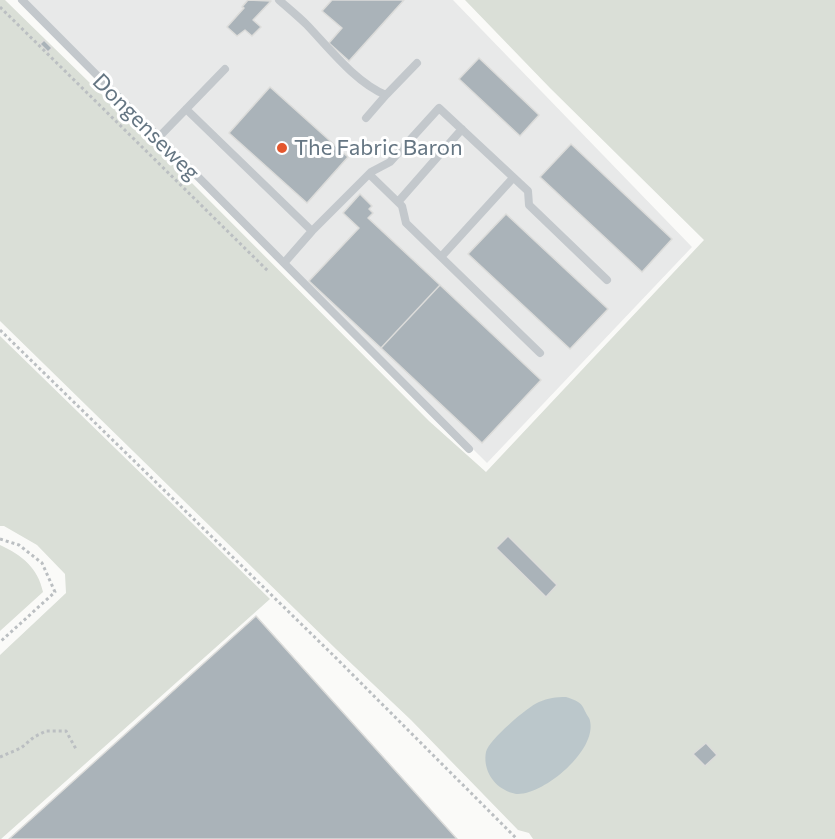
<!DOCTYPE html>
<style>
body{margin:0}
canvas{display:block;background:#fafaf8}
</style>
<canvas width="835" height="839"></canvas>
<script>
const ctx = document.querySelector('canvas').getContext('2d');
ctx.lineJoin = 'round';
function paint(path, color) {
  ctx.fillStyle = color;
  ctx.fill(path, 'evenodd');
}
function stroke(path, color, width, dash) {
  ctx.strokeStyle = color;
  ctx.lineWidth = width;
  ctx.lineCap = dash ? 'butt' : 'round';
  ctx.setLineDash(dash || []);
  ctx.stroke(path);
}
function write(font, color, halo, rows, align = 'center') {
  ctx.font = font + ' Commissioner,sans-serif';
  ctx.lineWidth = 6;
  ctx.setLineDash([]);
  ctx.textBaseline = 'middle';
  ctx.strokeStyle = halo;
  ctx.fillStyle = color;
  for (const [text, x, y, turn = 0] of rows) {
    ctx.save();
    ctx.translate(x, y);
    ctx.rotate((+turn || 0) * Math.PI / 180);
    ctx.textAlign = isNaN(turn) ? turn : align;
    if (halo) ctx.strokeText(text, 0, 0);
    ctx.fillText(text, 0, 0);
    ctx.restore();
  }
}
paint(new Path2D(`
 M 22,0 L 453,0 L 692,247 L 487,463 Z`), '#e8e9e9');
paint(new Path2D(`
 M 0,0 L 5,0 L 176,167 L 429,421 L 486,472 L 704,240 L 550,88 L 465,0 L 835,0 L 835,839 L 533,839 L 529,833 L 518,830 L 411,720 L 336,649 L 178,495 L 0,321 Z
 M 0,336 L 270,599 L 1,839 L 0,839 L 0,655 L 66,593 L 65,574 L 37,545 L 4,526 L 0,526 Z
 M 0,545 C 22,555 38,568 43,592 L 0,631 Z`), '#dadfd7');
paint(new Path2D(`
 M 566,697 C 570,698 575,700 578,702 C 582,704 584,709 586,713 C 587,716 590,718 590,721 C 597,750 545,794 518,794 C 515,794 508,792 505,790 C 491,783 483,767 486,752 C 489,740 527,707 539,702 C 548,698 556,697 566,697 Z`), '#bbc7cb');
const building = new Path2D(`
 M 248,0 L 271,1 L 253,20 L 261,27 L 252,36 L 245,30 L 237,36 L 227,27 L 244,8 L 242,7 Z
 M 332,0 L 404,0 L 349,61 L 329,43 L 342,28 L 322,11 Z
 M 44,40 L 52,48 L 48,52 L 40,44 Z
 M 479,58 L 539,115 L 520,136 L 459,79 Z
 M 270,87 L 348,157 L 307,203 L 229,133 Z
 M 571,144 L 672,239 L 642,272 L 540,177 Z
 M 360,194 L 372,206 L 369,209 L 373,213 L 368,218 L 440,285 L 381,348 L 309,281 L 359,228 L 343,213 Z
 M 506,214 L 608,309 L 570,349 L 468,254 Z
 M 440,285 L 541,380 L 482,443 L 381,348 Z
 M 508,536 L 557,585 L 546,597 L 496,548 Z
 M 256,616 L 457,839 L 9,839 Z
 M 706,743 L 717,755 L 705,766 L 693,754 Z`);
paint(building, '#aab3b9');
stroke(building, '#dcdcda', 1.5);
stroke(new Path2D(`
 M 0,7 L 268,271
 M 0,330 L 334,656 L 517,839
 M 0,539 L 19,545 L 42,563 L 55,592 L 0,642
 M 0,757 L 21,748 L 34,737 L 46,731 L 66,731 L 76,749`), '#bbbfc2', 3, [3, 3]);
stroke(new Path2D(`
 M 22,0 L 469,449
 M 279,0 C 288,8 298,16 307,25 C 329,48 356,83 386,95 L 417,63
 M 186,109 L 312,231 L 284,263
 M 366,118 L 386,95
 M 159,137 L 225,69
 M 369,174 L 402,206 L 406,223 L 441,257 L 513,178
 M 398,202 L 462,129
 M 312,231 L 371,172 L 390,162 L 439,108 L 528,191 L 529,205 L 607,280
 M 441,257 L 540,353`), '#c3c8cc', 8);
for (const [x, y, r, color] of [
 [282,148,6,"#e4572e"]
]) {
  const dot = new Path2D();
  dot.arc(x, y, r, 0, 2 * Math.PI);
  ctx.fillStyle = color;
  ctx.fill(dot);
  stroke(dot, '#fff', 2);
}
write('22px', '#657683', '#fff', [
 ["Dongenseweg",146,127,45]
]);
write('22px', '#657683', '#fff', [
 ["The Fabric Baron",294,148]
], 'left');
</script>
